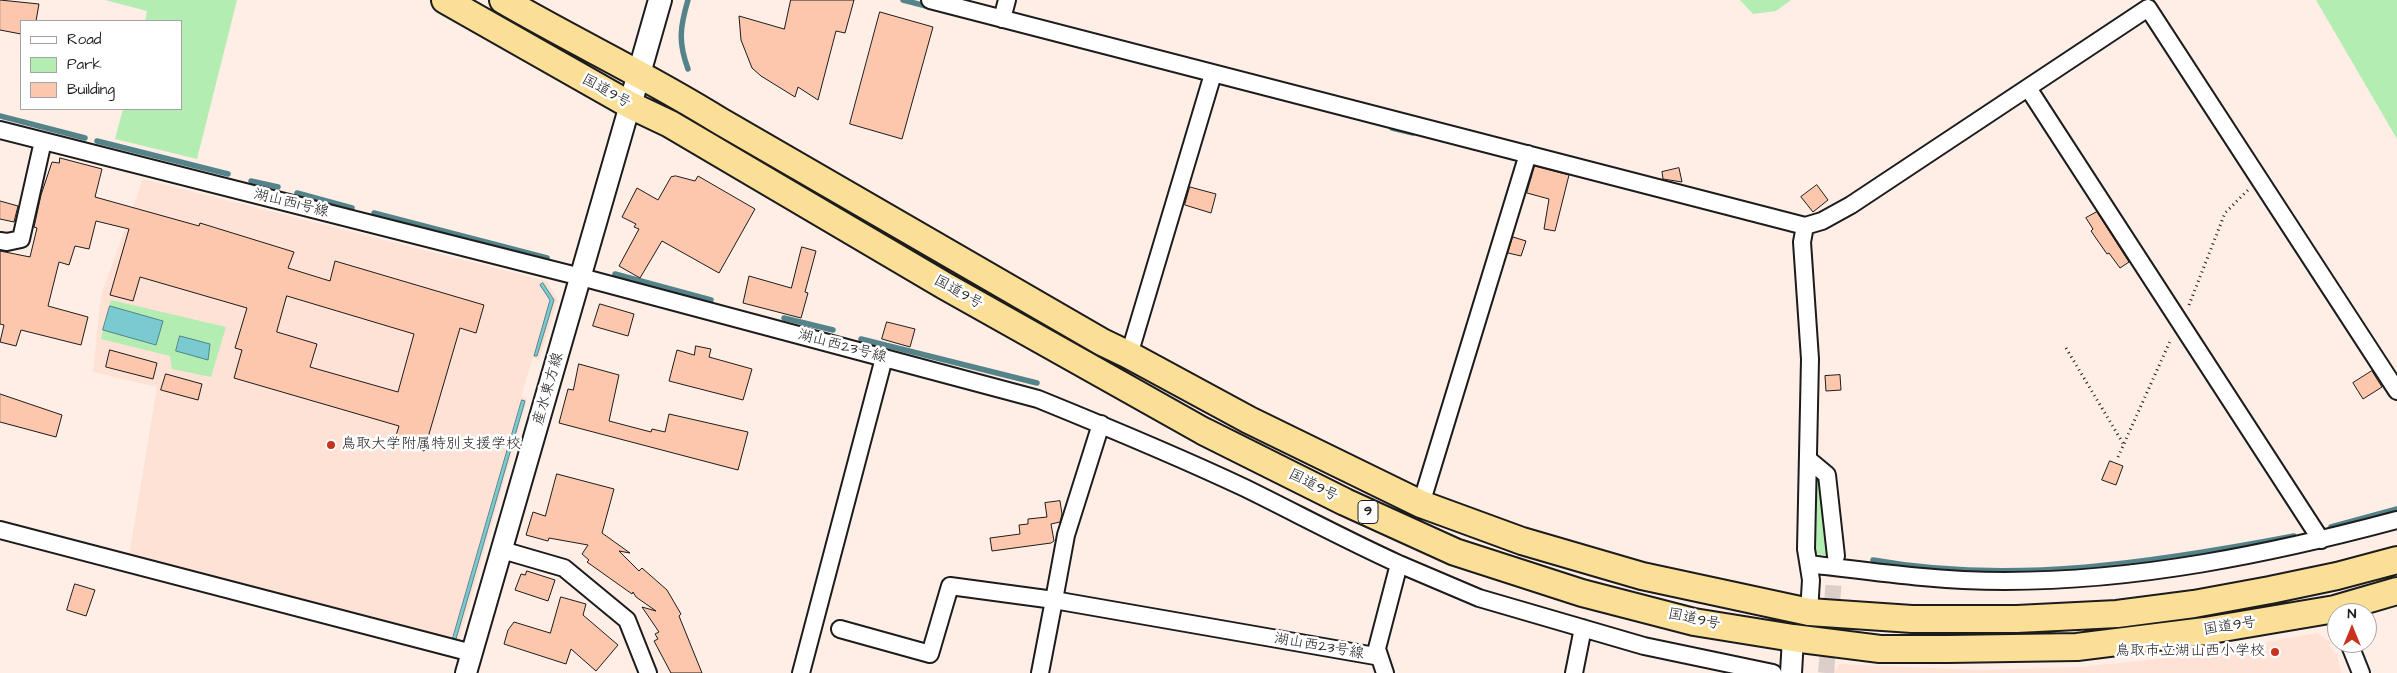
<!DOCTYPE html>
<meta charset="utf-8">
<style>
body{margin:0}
#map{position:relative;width:2397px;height:673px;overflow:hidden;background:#feeee6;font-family:"Architects Daughter",sans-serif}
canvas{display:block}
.legend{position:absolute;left:20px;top:20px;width:162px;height:90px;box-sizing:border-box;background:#fff;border:1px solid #a4a4a4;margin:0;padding:6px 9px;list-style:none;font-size:15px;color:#1c1c1c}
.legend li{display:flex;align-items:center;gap:10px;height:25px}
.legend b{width:25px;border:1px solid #a4a4a4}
.north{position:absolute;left:2327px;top:603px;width:50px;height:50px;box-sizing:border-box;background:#fff;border:1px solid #a4a4a4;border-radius:50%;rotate:0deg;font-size:14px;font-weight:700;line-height:20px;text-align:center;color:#1c1c1c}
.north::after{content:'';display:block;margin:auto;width:18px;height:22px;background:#c8321e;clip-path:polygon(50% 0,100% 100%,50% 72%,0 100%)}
</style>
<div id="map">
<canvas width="2397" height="673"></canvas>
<ul class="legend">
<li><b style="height:6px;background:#fff"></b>Road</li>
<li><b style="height:14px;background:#b3edb2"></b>Park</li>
<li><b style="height:14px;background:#fcc7ad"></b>Building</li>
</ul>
<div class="north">N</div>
</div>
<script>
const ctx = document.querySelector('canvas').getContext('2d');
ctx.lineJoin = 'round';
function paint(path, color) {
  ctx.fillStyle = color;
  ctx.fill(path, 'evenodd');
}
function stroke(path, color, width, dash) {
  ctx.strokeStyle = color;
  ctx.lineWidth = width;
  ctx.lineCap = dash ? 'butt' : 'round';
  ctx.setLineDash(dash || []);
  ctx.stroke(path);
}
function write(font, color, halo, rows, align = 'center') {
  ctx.font = font + ' "Architects Daughter","Klee One",sans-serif';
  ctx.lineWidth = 5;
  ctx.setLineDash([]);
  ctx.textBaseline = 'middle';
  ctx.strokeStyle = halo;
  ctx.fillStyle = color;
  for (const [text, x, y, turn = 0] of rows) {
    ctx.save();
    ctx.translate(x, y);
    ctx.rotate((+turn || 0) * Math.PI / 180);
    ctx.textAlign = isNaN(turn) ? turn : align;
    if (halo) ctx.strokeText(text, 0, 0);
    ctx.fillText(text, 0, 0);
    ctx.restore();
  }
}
paint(new Path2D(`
 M 143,179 L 547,281 L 558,300 L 539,360 L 533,358 L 521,396 L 527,399 L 459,642 L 129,556 L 157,387 L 93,372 L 101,295 Z
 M 2317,633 L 2332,643 L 2329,645 L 2337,655 L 2341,673 L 1830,673 L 1830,669 L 1837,669 L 1839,664 L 1979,670 L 2080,667 L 2197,655 Z`), '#fde2d5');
paint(new Path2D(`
 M 105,0 L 237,0 L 197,159 L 115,139 L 123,109 L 181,109 L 181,21 L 145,21 L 147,11 Z
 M 1740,0 L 1791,0 L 1776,11 L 1753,14 Z
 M 2316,0 L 2397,0 L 2397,139 Z
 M 111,300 L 226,327 L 211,377 L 172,369 L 170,356 L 101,339 Z
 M 1813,473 L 1822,476 L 1830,556 L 1815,554 L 1810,542 Z`), '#b3edb2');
const water = new Path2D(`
 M 543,283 L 554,300 L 537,356 L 534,356 L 550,300 L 540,285 Z
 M 110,306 L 163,321 L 156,345 L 103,330 Z
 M 180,336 L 210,344 L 208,360 L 176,351 Z
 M 522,400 L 525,401 L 456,639 L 453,638 Z`);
paint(water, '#79cad1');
stroke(water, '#548489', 1);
stroke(new Path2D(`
 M 688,0 C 680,27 678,42 688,69
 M 903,0 L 930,7
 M 0,116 L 85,138
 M 1392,128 L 1413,133
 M 97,141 L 228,174
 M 251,181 L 278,187
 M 297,193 L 352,208
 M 374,213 L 547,258
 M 615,274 L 711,300
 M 784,318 L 833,330
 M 861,339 L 1037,383
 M 2331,527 L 2397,509
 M 1873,560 C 2013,585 2157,562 2294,536`), '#548489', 5.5);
const building = new Path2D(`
 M 0,0 L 39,4 L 36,21 L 21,21 L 21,34 L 0,30 Z
 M 791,0 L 854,0 L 845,33 L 836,31 L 818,100 L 798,87 L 795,97 L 761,76 L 752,68 L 741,40 L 739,16 L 784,29 Z
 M 880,12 L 933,27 L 902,139 L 850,124 Z
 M 60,158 L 102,169 L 95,197 L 199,226 L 200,223 L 294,252 L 288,268 L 330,281 L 335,261 L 484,305 L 476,333 L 460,328 L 424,451 L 394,442 L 399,426 L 234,378 L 242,350 L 235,348 L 247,308 L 140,277 L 133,301 L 110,295 L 129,229 L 96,221 L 89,249 L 75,246 L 69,265 L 59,262 L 48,306 L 88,317 L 81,345 L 21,330 L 16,346 L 0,342 L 4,325 L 0,324 L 0,251 L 30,257 L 37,228 L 34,227 L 41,195 L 52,162 L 59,163 ZM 287,296 L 414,334 L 398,392 L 310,367 L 317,344 L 277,332 Z
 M 1535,166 L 1569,175 L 1555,231 L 1544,229 L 1549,199 L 1527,193 Z
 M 1679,168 L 1682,182 L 1663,179 L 1662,172 Z
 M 676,176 L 695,181 L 698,176 L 755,209 L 719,273 L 662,241 L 640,278 L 619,266 L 639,229 L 634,227 L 636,224 L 622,217 L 637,188 L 658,200 L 671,177 Z
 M 1817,185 L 1828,200 L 1813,212 L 1801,197 Z
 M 1190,187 L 1216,194 L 1211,213 L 1185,205 Z
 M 0,201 L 18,206 L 14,222 L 0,219 Z
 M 2097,212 L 2129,262 L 2120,268 L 2109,253 L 2107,254 L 2091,231 L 2093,229 L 2086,218 Z
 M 1513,237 L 1526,241 L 1521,256 L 1508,253 Z
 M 802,247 L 816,251 L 805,292 L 808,293 L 801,318 L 743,303 L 749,276 L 791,288 Z
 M 600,304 L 634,314 L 628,336 L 593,326 Z
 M 887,322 L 915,329 L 910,347 L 882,339 Z
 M 696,346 L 711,349 L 709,357 L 752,369 L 743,400 L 669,381 L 677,350 L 694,355 Z
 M 110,350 L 157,363 L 153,379 L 106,367 Z
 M 579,364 L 619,375 L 609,421 L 651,432 L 652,429 L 665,432 L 669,414 L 748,432 L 738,470 L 559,423 L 568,389 L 573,390 Z
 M 2372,371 L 2382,387 L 2363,399 L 2353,383 Z
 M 166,374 L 202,384 L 198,400 L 161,390 Z
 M 1840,375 L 1841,390 L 1826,391 L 1825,376 Z
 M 0,394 L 62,415 L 56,437 L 0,422 Z
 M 2110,461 L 2123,466 L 2116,485 L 2102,480 Z
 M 557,474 L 614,489 L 602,533 L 630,553 L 619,551 L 639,571 L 642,568 L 667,590 L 681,614 L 679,616 L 702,673 L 671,673 L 654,641 L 658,639 L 655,634 L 659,632 L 642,607 L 656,611 L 636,597 L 633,592 L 632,594 L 587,562 L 589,560 L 582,554 L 588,545 L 549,538 L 548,541 L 526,535 L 533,512 L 545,516 Z
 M 1060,501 L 1062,514 L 1060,522 L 1051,524 L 1054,541 L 1051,543 L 992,551 L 990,538 L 1020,534 L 1019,525 L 1028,524 L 1028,519 L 1047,517 L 1045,503 Z
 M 527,571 L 555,580 L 548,601 L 515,590 L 521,574 L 525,575 Z
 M 75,584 L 95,590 L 86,616 L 67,610 Z
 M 561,597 L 586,604 L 583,615 L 618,645 L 596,671 L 571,649 L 566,664 L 504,644 L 508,630 L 514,622 L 550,633 Z`);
paint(building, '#fcc7ad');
stroke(building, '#1c1c1c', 1);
stroke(new Path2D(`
 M 1826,673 L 1836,556`), '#dccec8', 16, [16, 8]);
const minor = new Path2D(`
 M 930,0 L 1805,226 L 1822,221 L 1851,205 L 2148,8 L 2397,391
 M 1002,19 L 1007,0
 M 2028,88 L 2321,540
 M 0,130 L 581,277 L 1038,399 C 1107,427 1177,456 1245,488 C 1296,513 1346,540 1399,564 L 1375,656 L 1054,600 L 1066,535 L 1101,424
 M 1805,226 L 1802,242 L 1810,359 L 1806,549 L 1811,580 L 1809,612
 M 0,241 L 7,242 L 21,239 L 43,141
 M 1129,355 L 1213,74
 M 1809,460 L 1827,475 L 1836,556
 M 1421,504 L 1528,154
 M 0,530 L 472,653
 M 502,550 L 564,568 L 627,620 L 648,673
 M 1399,564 L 1479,598 L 1644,646 L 1773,673
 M 1809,564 C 1874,572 1939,581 2005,581 C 2137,581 2270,554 2397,520
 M 840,629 L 930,654 L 950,586 L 1054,600 L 1040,673
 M 2349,643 L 2361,673
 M 1377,649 L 1385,673
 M 801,673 L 884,358
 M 1574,673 L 1583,628`);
const tertiary = new Path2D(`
 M 466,673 L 630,105
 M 1791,673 L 1793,638`);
const secondary = new Path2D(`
 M 630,105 L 660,0`);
const trunk = new Path2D(`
 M 445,0 L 630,105 L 670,124 L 945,286 L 1203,431 L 1345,502 L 1455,552 L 1582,593 L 1694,622 L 1793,638 L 1880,649 L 1948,649 L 2077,647 L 2205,631 L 2335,609 L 2397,591
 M 503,0 C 575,42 650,77 720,121 L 1102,342 L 1129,355 L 1249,420 L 1421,504 L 1522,541 L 1642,576 L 1809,612 L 1912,619 L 2017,619 L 2117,614 L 2194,604 L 2270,590 L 2337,576 L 2397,560`);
stroke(minor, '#1c1c1c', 20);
stroke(tertiary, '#1c1c1c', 24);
stroke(secondary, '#1c1c1c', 26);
stroke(trunk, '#1c1c1c', 30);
stroke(new Path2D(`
 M 2189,305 L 2225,213 L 2248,190
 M 2066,348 L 2124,445
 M 2118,457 L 2171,339`), '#1c1c1c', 3, [1, 4]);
stroke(minor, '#fff', 16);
stroke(tertiary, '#fff', 20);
stroke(secondary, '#fff', 22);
stroke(trunk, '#fbdf96', 26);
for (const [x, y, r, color] of [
 [331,445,5,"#c8321e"],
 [2275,652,5,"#c8321e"]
]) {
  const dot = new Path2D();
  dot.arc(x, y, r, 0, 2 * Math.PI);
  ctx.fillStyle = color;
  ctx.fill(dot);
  stroke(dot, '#fff', 2);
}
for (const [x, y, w] of [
 [1368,512,20]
]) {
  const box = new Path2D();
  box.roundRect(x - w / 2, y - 11.5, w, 23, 4);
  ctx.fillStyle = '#fff';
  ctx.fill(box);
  stroke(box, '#1c1c1c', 1);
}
write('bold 14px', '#1c1c1c', null, [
 ["9",1368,512]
]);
write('15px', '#1c1c1c', '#fff', [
 ["国道9号",606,92,29],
 ["湖山西1号線",291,204,14],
 ["国道9号",958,293,29],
 ["湖山西23号線",842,347,15],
 ["産水東方線",549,389,-74],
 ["国道9号",1313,486,27],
 ["国道9号",1694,620,12],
 ["国道9号",2230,627,-9],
 ["湖山西23号線",1319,647,10]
]);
write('15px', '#1c1c1c', '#fff', [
 ["鳥取大学附属特別支援学校",341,445],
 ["鳥取市立湖山西小学校",2265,652,"right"]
], 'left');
</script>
